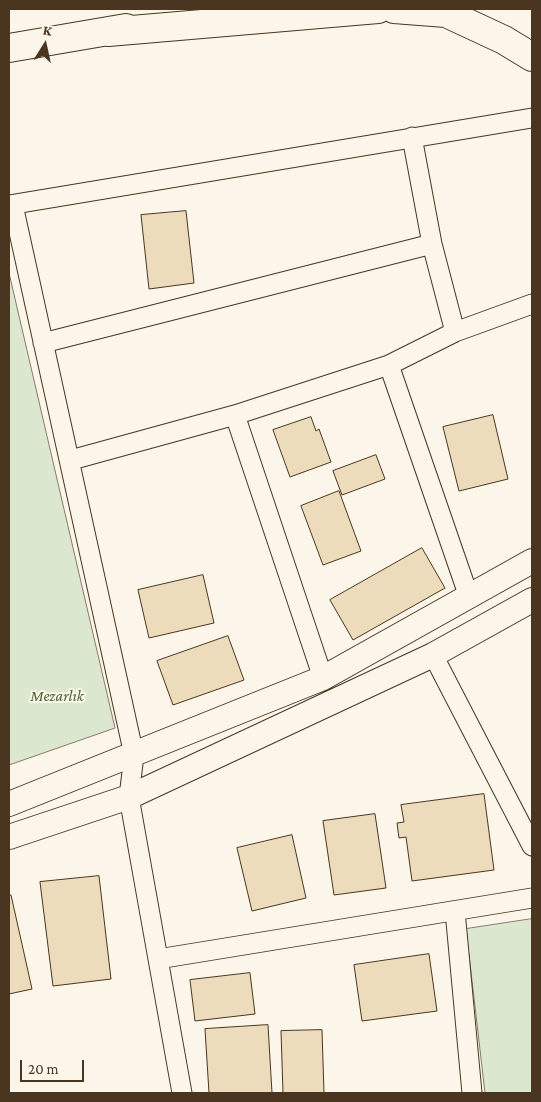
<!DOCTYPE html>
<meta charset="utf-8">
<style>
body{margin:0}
#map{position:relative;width:541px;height:1102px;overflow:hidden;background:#fbf6e9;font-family:"Crimson Pro",serif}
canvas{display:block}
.frame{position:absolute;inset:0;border:10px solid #4a3520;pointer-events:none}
.north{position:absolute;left:20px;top:20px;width:50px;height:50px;-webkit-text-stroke:4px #fbf6e9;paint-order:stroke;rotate:10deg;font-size:14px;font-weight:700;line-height:20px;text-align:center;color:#4a3520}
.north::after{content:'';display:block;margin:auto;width:18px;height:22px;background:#4a3520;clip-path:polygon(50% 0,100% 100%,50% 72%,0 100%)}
.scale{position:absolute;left:20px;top:1060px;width:64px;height:22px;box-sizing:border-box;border:2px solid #4a3520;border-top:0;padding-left:6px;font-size:15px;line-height:18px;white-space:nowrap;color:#4a3520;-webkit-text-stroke:4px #fbf6e9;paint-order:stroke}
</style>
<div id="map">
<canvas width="541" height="1102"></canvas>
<div class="frame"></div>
<div class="north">K</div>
<div class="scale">20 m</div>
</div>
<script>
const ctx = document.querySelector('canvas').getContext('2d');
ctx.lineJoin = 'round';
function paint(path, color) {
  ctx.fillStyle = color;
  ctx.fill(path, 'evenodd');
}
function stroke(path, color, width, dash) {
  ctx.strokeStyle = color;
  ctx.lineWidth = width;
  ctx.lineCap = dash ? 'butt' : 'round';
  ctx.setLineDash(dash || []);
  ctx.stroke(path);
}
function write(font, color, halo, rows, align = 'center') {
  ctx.font = font + ' "Crimson Pro",serif';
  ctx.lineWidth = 4;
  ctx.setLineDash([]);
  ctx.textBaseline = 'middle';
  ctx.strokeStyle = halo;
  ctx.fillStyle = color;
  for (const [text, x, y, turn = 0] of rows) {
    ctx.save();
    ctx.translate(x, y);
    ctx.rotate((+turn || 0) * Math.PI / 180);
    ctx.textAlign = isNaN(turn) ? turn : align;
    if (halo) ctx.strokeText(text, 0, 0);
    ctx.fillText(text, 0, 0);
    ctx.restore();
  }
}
const green = new Path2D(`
 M 9,273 L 115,728 L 9,765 Z
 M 532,919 L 532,1093 L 485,1093 L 466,929 Z`);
paint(green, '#dce7d0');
stroke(green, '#887966', 1);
const building = new Path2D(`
 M 186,211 L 194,283 L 149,289 L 141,215 Z
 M 493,415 L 508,479 L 459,491 L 443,427 Z
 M 311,417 L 316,431 L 319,429 L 331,462 L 290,477 L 273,430 Z
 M 376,455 L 385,479 L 342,495 L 333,471 Z
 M 339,491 L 361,551 L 323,565 L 301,506 Z
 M 422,548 L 445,588 L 353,640 L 330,600 Z
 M 203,575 L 214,623 L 149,638 L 138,590 Z
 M 228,636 L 244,680 L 173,705 L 157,661 Z
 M 484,794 L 494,870 L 412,881 L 406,837 L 399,838 L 397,823 L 404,822 L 401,805 Z
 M 375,814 L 386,888 L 334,895 L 323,821 Z
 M 292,835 L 306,898 L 252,911 L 237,848 Z
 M 99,876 L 111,979 L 53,986 L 40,882 Z
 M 9,895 L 11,895 L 32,989 L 9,994 Z
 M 429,954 L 437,1011 L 362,1021 L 354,965 Z
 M 250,973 L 255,1014 L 195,1021 L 190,980 Z
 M 268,1025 L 272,1093 L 209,1093 L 205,1029 Z
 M 322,1030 L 324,1093 L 283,1093 L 281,1031 Z`);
paint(building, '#ecdcbc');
stroke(building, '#4a3520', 1);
const minor = new Path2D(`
 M 412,137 L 432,244 L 455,332
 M 9,205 L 532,118
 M 13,205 L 134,755 L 129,797 L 182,1093
 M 43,343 L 432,244
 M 389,365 L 469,597
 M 235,415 L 323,678
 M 71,460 L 235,415 L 389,365 L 455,332 L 532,304
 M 433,655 L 532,846
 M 455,911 L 472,1093
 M 158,959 L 532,898`);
const tertiary = new Path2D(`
 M 9,804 L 323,678 L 532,561
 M 9,837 L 129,797 L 433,655 L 532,600`);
const trunk = new Path2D(`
 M 394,9 L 446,13 L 504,40 L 532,57
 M 108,32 L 378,9
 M 9,48 L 126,28`);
stroke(minor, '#4a3520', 21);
stroke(tertiary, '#4a3520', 26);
stroke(trunk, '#4a3520', 30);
stroke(minor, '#fbf6e9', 19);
stroke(tertiary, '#fbf6e9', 24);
stroke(trunk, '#fbf6e9', 28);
write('italic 16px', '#436837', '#fbf6e9', [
 ["Mezarlık",57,696]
]);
</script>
